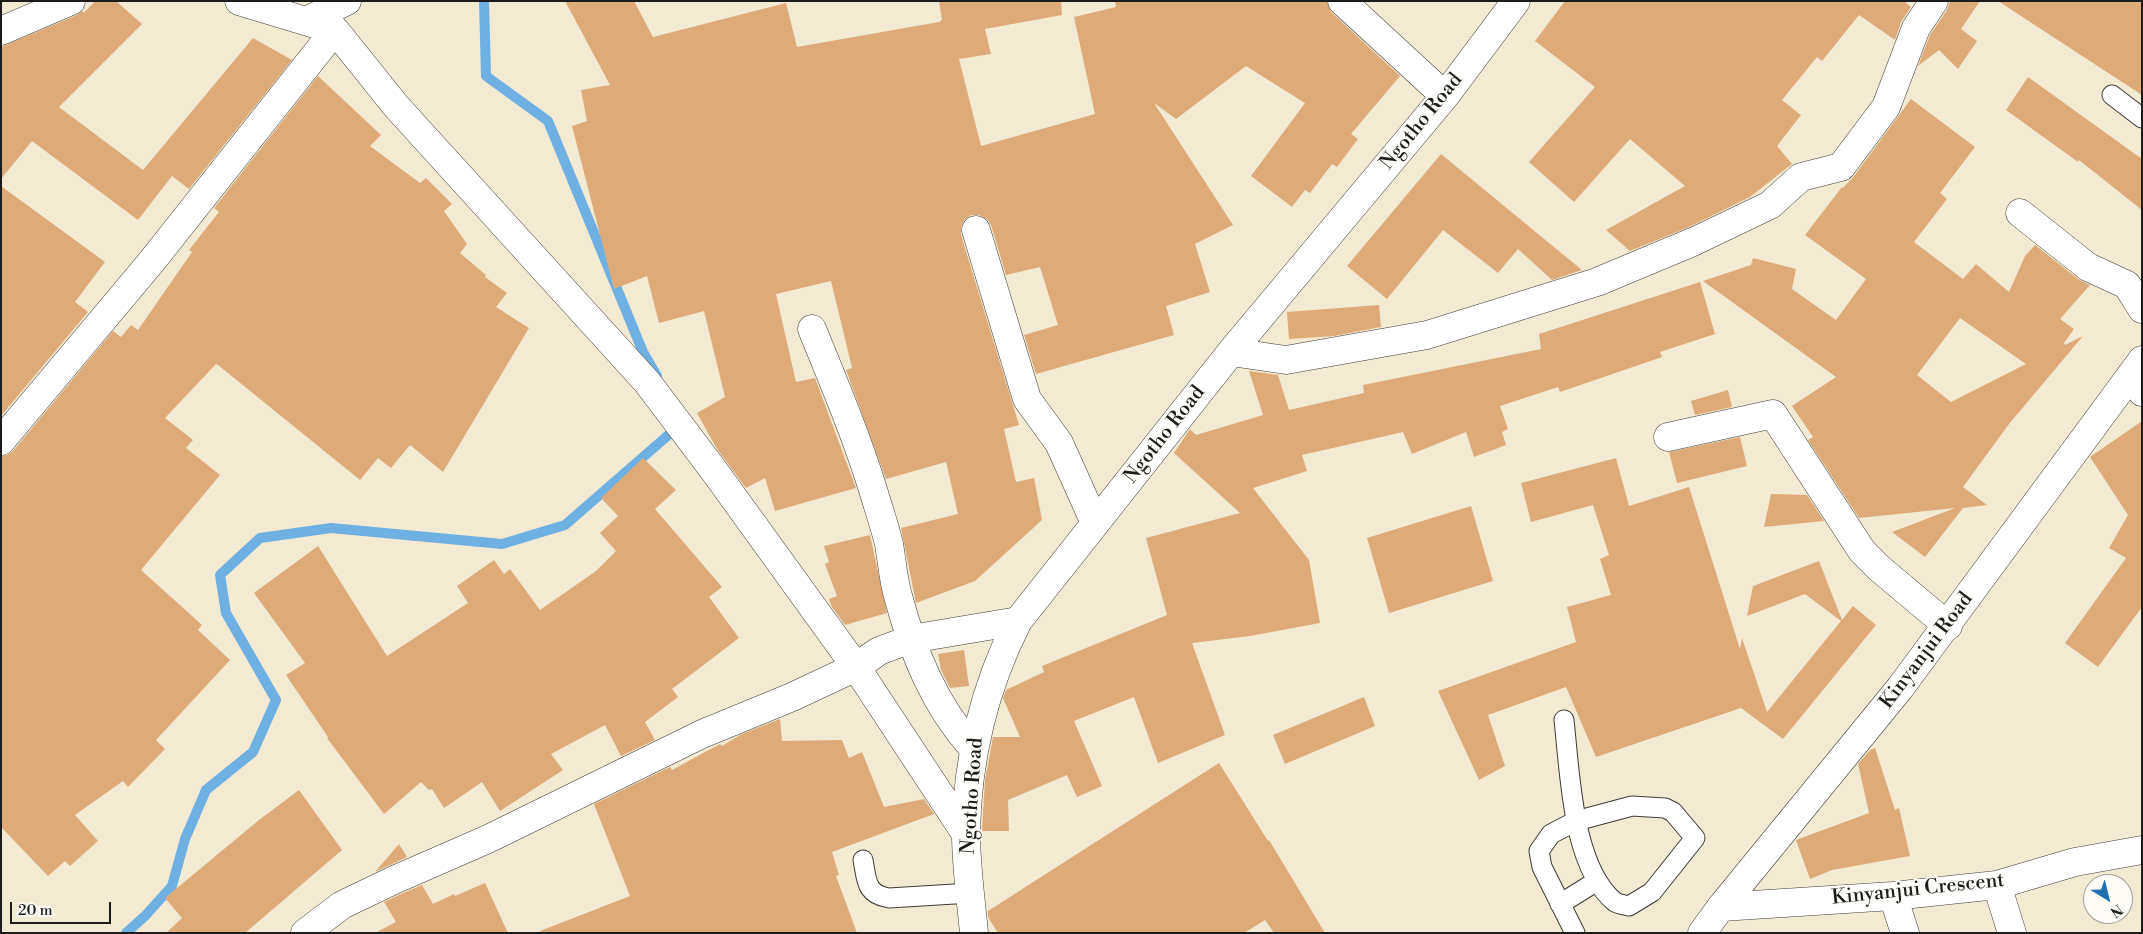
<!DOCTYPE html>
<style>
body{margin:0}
#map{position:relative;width:2143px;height:934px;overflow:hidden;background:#f3ead3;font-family:"Libre Bodoni",serif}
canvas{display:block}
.frame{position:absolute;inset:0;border:2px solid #1c1c1c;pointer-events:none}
.north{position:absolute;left:2083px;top:874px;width:50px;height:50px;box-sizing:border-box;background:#fdfcf7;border:1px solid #a3a29f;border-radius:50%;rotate:144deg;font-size:14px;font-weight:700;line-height:20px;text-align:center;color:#1c1c1c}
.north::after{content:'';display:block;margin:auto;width:18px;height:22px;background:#1f6fb2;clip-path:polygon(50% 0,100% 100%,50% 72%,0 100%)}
.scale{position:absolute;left:10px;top:902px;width:101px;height:22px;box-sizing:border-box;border:2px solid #1c1c1c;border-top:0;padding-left:6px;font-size:15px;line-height:18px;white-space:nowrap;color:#1c1c1c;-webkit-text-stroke:4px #fdfcf7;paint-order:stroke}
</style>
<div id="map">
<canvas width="2143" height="934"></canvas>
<div class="frame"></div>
<div class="north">N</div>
<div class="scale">20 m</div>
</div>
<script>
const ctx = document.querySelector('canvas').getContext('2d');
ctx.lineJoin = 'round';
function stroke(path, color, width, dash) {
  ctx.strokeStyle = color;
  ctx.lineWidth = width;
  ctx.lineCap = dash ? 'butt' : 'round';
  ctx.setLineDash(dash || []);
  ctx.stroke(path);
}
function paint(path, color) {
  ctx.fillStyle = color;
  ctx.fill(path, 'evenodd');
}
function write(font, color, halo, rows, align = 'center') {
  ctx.font = font + ' "Libre Bodoni",serif';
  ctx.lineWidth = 4.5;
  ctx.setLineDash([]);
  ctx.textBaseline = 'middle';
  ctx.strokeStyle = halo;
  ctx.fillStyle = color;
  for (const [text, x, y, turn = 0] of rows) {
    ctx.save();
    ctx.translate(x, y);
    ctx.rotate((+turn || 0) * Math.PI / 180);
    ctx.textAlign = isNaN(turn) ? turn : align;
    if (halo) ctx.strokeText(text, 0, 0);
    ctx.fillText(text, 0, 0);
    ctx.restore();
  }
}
stroke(new Path2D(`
 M 484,1 L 486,76 L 548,121 L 643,352 L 657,376
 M 126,933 L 145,916 L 172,886 L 185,839 L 206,790 L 253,752 L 276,700 L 226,613 L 220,575 L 260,538 L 331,528 L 502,544 L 565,525 L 673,431`), '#6fb0e3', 10);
paint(new Path2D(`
 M 95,1 L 116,1 L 142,24 L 59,107 L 143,170 L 253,38 L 292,60 L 189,189 L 172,176 L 138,220 L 32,141 L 1,179 L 1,47 L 77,15 L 82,11 L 84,13 Z
 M 565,1 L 634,1 L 653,37 L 786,3 L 797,47 L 939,22 L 942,20 L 939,1 L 1061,1 L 1062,15 L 985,29 L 991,54 L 959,59 L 981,146 L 1095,114 L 1074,17 L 1116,7 L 1115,1 L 1327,1 L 1331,12 L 1400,76 L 1351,134 L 1358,139 L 1337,167 L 1332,164 L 1310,193 L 1305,190 L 1292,207 L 1251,176 L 1305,103 L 1246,66 L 1176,119 L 1154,103 L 1233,225 L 1195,244 L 1210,292 L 1166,306 L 1174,335 L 1036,374 L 1024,335 L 1058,325 L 1040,267 L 1006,275 L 991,225 L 987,219 L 979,215 L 971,215 L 964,220 L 961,227 L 961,235 L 1019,425 L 1004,429 L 1016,482 L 1034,478 L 1042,520 L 975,581 L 916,603 L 901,528 L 958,514 L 946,462 L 886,479 L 846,370 L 852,368 L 831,281 L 776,294 L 796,382 L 815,378 L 856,488 L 775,511 L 765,478 L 746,488 L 717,449 L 697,413 L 725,397 L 704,311 L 659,323 L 647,276 L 614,289 L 572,126 L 587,121 L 581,90 L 610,85 Z
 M 1565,1 L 1904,1 L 1911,7 L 1901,22 L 1895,40 L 1859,15 L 1822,61 L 1817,57 L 1782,100 L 1801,115 L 1777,146 L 1792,164 L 1750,197 L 1689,227 L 1630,251 L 1606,230 L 1685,186 L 1630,139 L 1574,202 L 1529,162 L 1595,87 L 1535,41 Z
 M 1950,1 L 1980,1 L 1961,29 L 1977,41 L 1958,69 L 1939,50 L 1918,66 L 1930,35 L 1947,10 Z
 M 1998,1 L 2142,1 L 2142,95 Z
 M 318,76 L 381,135 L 370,146 L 420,183 L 426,178 L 452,204 L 444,211 L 467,244 L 460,253 L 486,275 L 485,277 L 507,293 L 496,307 L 529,328 L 443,472 L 410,445 L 391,468 L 378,458 L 360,480 L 218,365 L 216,364 L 165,418 L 193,440 L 186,448 L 220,475 L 141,570 L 202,625 L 198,630 L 230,660 L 156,740 L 165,749 L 128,787 L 123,781 L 75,815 L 98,841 L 70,866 L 65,861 L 48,876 L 1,827 L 1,456 L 7,455 L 13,451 L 113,331 L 121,337 L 131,325 L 138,330 L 192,252 L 189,250 L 219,212 L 214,208 Z
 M 2028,77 L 2142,159 L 2142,210 L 2079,160 L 2078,162 L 2006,110 Z
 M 1911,99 L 1975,147 L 1940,193 L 1947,199 L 1914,242 L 1963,279 L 1976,264 L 2009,292 L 2025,256 L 2035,245 L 2078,279 L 2090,285 L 2060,319 L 2074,329 L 2064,343 L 2065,345 L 2083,336 L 2009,424 L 1963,487 L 1987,505 L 1963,508 L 1925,557 L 1892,532 L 1955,508 L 1859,518 L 1808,440 L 1813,437 L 1792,406 L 1836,377 L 1703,281 L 1751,265 L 1753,258 L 1796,269 L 1792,289 L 1836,320 L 1866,279 L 1805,235 L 1842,187 L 1843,188 L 1854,176 ZM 1960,318 L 2026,364 L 1951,402 L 1917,375 Z
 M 1441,154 L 1515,215 L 1582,270 L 1552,280 L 1518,249 L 1498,273 L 1443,230 L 1387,299 L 1347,266 Z
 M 1,186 L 105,262 L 75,302 L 88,312 L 1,416 Z
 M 1700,282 L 1715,334 L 1660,352 L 1662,357 L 1560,392 L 1558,387 L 1500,406 L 1508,429 L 1502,432 L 1506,445 L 1474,457 L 1466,432 L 1412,454 L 1403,432 L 1302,455 L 1307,471 L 1253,488 L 1309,560 L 1320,623 L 1250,636 L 1192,643 L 1225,735 L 1158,763 L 1134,697 L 1074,721 L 1102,786 L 1077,797 L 1067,775 L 1008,800 L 1009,831 L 982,831 L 985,780 L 993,737 L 1020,737 L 1003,698 L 1006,690 L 1044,672 L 1042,666 L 1167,615 L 1146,538 L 1240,513 L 1174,453 L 1190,429 L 1196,435 L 1263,415 L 1249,371 L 1278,375 L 1289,410 L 1364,393 L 1363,385 L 1541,349 L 1539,334 Z
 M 1379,305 L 1381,327 L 1334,336 L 1289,339 L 1287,312 Z
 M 1728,390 L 1732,407 L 1695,415 L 1691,401 Z
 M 2142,421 L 2142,607 L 2098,667 L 2065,643 L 2126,558 L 2109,548 L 2128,515 L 2090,457 Z
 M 1740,437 L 1747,466 L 1677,483 L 1669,452 Z
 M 643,458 L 676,490 L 655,509 L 722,587 L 709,597 L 739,638 L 672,689 L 678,697 L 645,722 L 655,740 L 621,756 L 605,725 L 551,754 L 563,770 L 500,811 L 482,782 L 444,808 L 432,789 L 429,790 L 421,782 L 384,814 L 327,738 L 328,737 L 286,675 L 305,663 L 254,593 L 318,546 L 387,656 L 468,603 L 457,586 L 494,560 L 504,574 L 510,569 L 540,610 L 596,571 L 616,551 L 600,533 L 618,516 L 601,498 Z
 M 1616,458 L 1629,506 L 1689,487 L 1740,649 L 1742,638 L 1767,712 L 1841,621 L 1805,594 L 1747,616 L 1753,586 L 1819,561 L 1842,620 L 1853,606 L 1876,625 L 1783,739 L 1741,708 L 1596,757 L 1566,687 L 1488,715 L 1505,766 L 1479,780 L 1438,691 L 1576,642 L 1567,607 L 1611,595 L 1600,559 L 1609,555 L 1593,505 L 1531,522 L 1521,483 Z
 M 1771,494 L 1807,495 L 1824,521 L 1764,527 Z
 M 1471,506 L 1493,581 L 1389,613 L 1367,538 Z
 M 870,535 L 887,613 L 845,625 L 832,607 L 829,599 L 837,596 L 825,564 L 829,562 L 824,546 Z
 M 964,650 L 969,686 L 950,688 L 941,670 L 938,654 Z
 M 1364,697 L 1375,726 L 1285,764 L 1273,735 Z
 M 780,719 L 782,741 L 842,740 L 849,758 L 862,752 L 884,807 L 924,799 L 934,814 L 832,852 L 839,875 L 836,876 L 857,933 L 541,933 L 540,931 L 630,896 L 594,804 L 670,767 L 672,770 L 720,744 L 722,746 L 742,734 Z
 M 1875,748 L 1895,810 L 1899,808 L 1910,856 L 1832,870 L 1810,879 L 1796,840 L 1869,813 L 1858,764 L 1870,750 Z
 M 1219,763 L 1268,841 L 1269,840 L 1325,933 L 1274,933 L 1265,920 L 1244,933 L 998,933 L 988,917 L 988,911 Z
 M 299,790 L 342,850 L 245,933 L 166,933 L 182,918 L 165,898 L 259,820 Z
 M 399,844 L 407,857 L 375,872 Z
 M 485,883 L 508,933 L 375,933 L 396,922 L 384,902 L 401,894 L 422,885 L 433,904 L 454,894 L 455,896 Z`), '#deaa77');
const lane = new Path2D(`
 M 2112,95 L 2142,118
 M 1564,720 C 1570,773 1572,867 1615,902 C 1618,904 1625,905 1629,906 L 1652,892 L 1695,838 L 1673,812 L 1665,808 L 1632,806 L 1576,821 L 1551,834 L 1539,851 L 1542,867 L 1575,933
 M 863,860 C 867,880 865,894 889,898 L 971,893
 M 1560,904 L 1597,881`);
const street = new Path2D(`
 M 239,1 L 335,30 L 396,106 L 647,382 L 715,472 L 856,667 L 966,834
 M 1342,1 L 1445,96
 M 306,21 L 347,1
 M 1,31 L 71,1
 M 2020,213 L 2088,267 L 2127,285 L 2142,309
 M 976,230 L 1027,399 L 1059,443 L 1095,523
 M 812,329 C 834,383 857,437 874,493 C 879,510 885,527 889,544 C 892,561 893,579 898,596 C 913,652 934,705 973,748
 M 1231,352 L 1286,360 L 1427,335 L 1597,282 L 1695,241 L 1770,205 L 1801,177 L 1841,167 L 1886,107 L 1916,28 L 1934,1
 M 2131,375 L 2142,392
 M 1668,437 L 1773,414 L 1862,551 L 1879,568 L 1948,626
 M 1,441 L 152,261 L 335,30
 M 1997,885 L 2012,933
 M 1893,896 L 1905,933
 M 1721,907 L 1893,896 L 1997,885 L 2075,862 L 2142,850
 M 305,933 L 342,905 L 394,880 L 488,839 L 702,734 L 792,697 L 856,667 L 879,651 L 911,639 L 1018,621
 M 974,933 C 971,900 966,866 966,834 C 967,758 984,688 1018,621 L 1231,352 L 1445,96 L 1516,1`);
const secondary = new Path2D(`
 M 1702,933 L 1721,907 L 1900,688 L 2142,360`);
stroke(lane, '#3c3b37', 21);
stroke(street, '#3c3b37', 29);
stroke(secondary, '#3c3b37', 29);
stroke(lane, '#fff', 19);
stroke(street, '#fff', 28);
stroke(secondary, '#fff', 28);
write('20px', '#1c1c1c', '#fdfcf7', [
 ["Ngotho Road",1422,122,-51],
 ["Ngotho Road",1165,435,-52],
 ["Kinyanjui Road",1927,651,-53],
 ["Ngotho Road",973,796,-86],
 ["Kinyanjui Crescent",1918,890,-6]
]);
</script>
